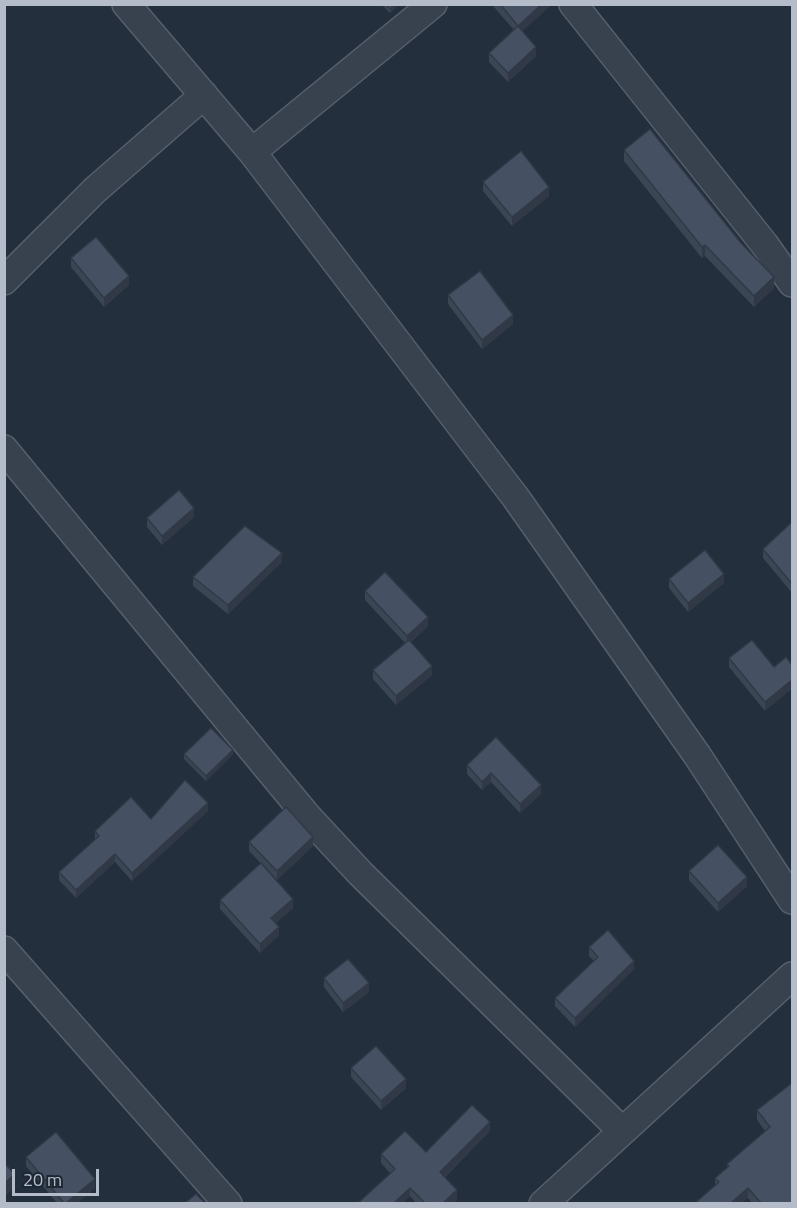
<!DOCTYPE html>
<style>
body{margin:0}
#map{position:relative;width:797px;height:1208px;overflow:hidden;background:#242f3e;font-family:"Titillium Web",sans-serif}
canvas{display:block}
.frame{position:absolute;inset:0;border:6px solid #b4bcc9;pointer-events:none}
.scale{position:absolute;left:12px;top:1169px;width:87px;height:27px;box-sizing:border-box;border:3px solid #b4bcc9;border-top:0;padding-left:8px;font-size:18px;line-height:21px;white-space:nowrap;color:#b4bcc9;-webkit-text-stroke:4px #1d2633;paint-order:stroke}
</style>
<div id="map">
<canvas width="797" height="1208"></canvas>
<div class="frame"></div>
<div class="scale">20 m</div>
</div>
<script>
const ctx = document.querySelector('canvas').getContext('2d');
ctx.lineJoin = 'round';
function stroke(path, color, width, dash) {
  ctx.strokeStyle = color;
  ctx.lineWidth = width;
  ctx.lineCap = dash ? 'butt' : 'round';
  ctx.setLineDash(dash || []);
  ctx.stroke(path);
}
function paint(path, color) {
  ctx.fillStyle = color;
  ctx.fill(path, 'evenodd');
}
const minor = new Path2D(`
 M 126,4 L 252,152 L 516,498 L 697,755 L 792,900
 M 573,4 L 765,245 L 792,283
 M 252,152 L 433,4
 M 4,281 L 95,190 L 204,95
 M 4,449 L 308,817 L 360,873 L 622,1131
 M 4,950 L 228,1204
 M 543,1204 L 792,976`);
stroke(minor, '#565f6c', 30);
stroke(minor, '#38414e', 27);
paint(new Path2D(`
 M 381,4 L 399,4 L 390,13 Z
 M 493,4 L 549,4 L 549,7 L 522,31 L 536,56 L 508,82 L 489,62 L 489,53 L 514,30 L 493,6 Z
 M 624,150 L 741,243 L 774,288 L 754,307 L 705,256 L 702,258 L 624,161 Z
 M 483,182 L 549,196 L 512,226 L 483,191 Z
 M 71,258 L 129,285 L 104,307 L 71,267 Z
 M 448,295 L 513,324 L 482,349 L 448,304 Z
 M 194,517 L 162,545 L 147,527 L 147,518 Z
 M 792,522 L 792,593 L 763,558 L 763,549 Z
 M 282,562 L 228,614 L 193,586 L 193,577 Z
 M 669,579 L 724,583 L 688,612 L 669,588 Z
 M 365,591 L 428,626 L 411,642 L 432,675 L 396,705 L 373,679 L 373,670 L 405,643 L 365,600 Z
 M 729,658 L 774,667 L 765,711 L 729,667 Z
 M 496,737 L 541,794 L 520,813 L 491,782 L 482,790 L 467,774 L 467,765 Z
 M 184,754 L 233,754 L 206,781 L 184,759 Z
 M 208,811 L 132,881 L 115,862 L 76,898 L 59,880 L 59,872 L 95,839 L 95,831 L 151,819 Z
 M 249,842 L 313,846 L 277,880 L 249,851 Z
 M 689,871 L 747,886 L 718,912 L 689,880 Z
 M 220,900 L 293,908 L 276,923 L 279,935 L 260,953 L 220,909 Z
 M 589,947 L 634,969 L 575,1027 L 555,1006 L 555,998 L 594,961 L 589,956 Z
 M 324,978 L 369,992 L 343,1012 L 324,987 Z
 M 351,1068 L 406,1088 L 381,1110 L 351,1077 Z
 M 792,1083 L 792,1203 L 752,1203 L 748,1198 L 715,1186 L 715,1178 L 727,1168 L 727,1164 L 765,1131 L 757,1120 L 757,1110 Z
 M 490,1131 L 445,1177 L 457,1199 L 453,1203 L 416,1203 L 381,1163 L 381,1154 L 426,1152 Z
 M 26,1157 L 95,1188 L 77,1203 L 57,1203 L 26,1166 Z`), '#3b4654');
paint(new Path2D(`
 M 394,4 L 399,4 L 390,13 L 390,9 Z
 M 542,4 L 549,4 L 549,7 L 518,35 L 518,26 Z
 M 536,47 L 536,56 L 508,82 L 508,73 Z
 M 549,187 L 549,196 L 512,226 L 512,217 Z
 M 705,245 L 705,256 L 702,258 L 702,247 Z
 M 129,276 L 129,285 L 104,307 L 104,298 Z
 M 774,277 L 774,288 L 754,307 L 754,296 Z
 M 513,315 L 513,324 L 482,349 L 482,340 Z
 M 194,508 L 194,517 L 162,545 L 162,536 Z
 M 282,553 L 282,562 L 228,614 L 228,605 Z
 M 724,574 L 724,583 L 688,612 L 688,603 Z
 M 428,617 L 428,626 L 407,645 L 407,636 Z
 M 432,666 L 432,675 L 396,705 L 396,696 Z
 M 792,680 L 792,689 L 765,711 L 765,702 Z
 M 233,750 L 233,754 L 206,781 L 206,776 Z
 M 491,773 L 491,782 L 482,790 L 482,782 Z
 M 541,785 L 541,794 L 520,813 L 520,804 Z
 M 208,803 L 208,811 L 132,881 L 132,873 Z
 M 313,837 L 313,846 L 277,880 L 277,871 Z
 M 115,854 L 115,862 L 76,898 L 76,890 Z
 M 747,877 L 747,886 L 718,912 L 718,903 Z
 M 293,899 L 293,908 L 271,927 L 271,918 Z
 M 279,927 L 279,935 L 260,953 L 260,944 Z
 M 634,961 L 634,969 L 575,1027 L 575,1018 Z
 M 369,983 L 369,992 L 343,1012 L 343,1003 Z
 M 406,1079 L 406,1088 L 381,1110 L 381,1101 Z
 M 490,1122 L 490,1131 L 440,1181 L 440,1172 Z
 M 15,1174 L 15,1187 L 4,1197 L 4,1184 Z
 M 95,1179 L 95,1188 L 77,1203 L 66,1203 Z
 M 410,1188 L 410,1196 L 403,1203 L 394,1203 Z
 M 748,1188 L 748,1198 L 742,1203 L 731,1203 Z
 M 457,1190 L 457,1199 L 453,1203 L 443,1203 Z`), '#303945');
const building = new Path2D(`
 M 386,4 L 394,4 L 390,9 Z
 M 500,4 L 542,4 L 518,26 Z
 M 518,26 L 536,47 L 508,73 L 489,53 Z
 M 650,129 L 741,243 L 774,277 L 754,296 L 705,245 L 702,247 L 624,150 Z
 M 521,151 L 549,187 L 512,217 L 483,182 Z
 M 96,237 L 129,276 L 104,298 L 71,258 Z
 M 480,271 L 513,315 L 482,340 L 448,295 Z
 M 179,490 L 194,508 L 162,536 L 147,518 Z
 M 792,522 L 792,584 L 763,549 Z
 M 245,526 L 282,553 L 228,605 L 193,577 Z
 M 705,550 L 724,574 L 688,603 L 669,579 Z
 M 385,572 L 428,617 L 407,636 L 365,591 Z
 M 409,640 L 432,666 L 396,696 L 373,670 Z
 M 752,640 L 774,667 L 786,657 L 792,665 L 792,680 L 765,702 L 729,658 Z
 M 211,728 L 233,750 L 206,776 L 184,754 Z
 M 496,737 L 541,785 L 520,804 L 491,773 L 482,782 L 467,765 Z
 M 185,780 L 208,803 L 132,873 L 115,854 L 76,890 L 59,872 L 99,836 L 95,831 L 131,797 L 151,819 Z
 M 286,807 L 313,837 L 277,871 L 249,842 Z
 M 718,845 L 747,877 L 718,903 L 689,871 Z
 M 261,863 L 293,899 L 271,918 L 279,927 L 260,944 L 220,900 Z
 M 608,930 L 634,961 L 575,1018 L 555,998 L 598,957 L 589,947 Z
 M 348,959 L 369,983 L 343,1003 L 324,978 Z
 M 376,1046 L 406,1079 L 381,1101 L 351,1068 Z
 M 792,1083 L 792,1203 L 761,1203 L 748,1188 L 731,1203 L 695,1203 L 719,1182 L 715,1178 L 729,1166 L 727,1164 L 770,1127 L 757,1110 Z
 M 472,1105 L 490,1122 L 440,1172 L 457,1190 L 443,1203 L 425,1203 L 410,1188 L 394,1203 L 358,1203 L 395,1169 L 381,1154 L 405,1131 L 426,1152 Z
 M 56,1132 L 95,1179 L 66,1203 L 64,1203 L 26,1157 Z
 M 4,1163 L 15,1174 L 4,1184 Z
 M 196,1194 L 205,1203 L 185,1203 Z`);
paint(building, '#455162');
stroke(building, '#303945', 1.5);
</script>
